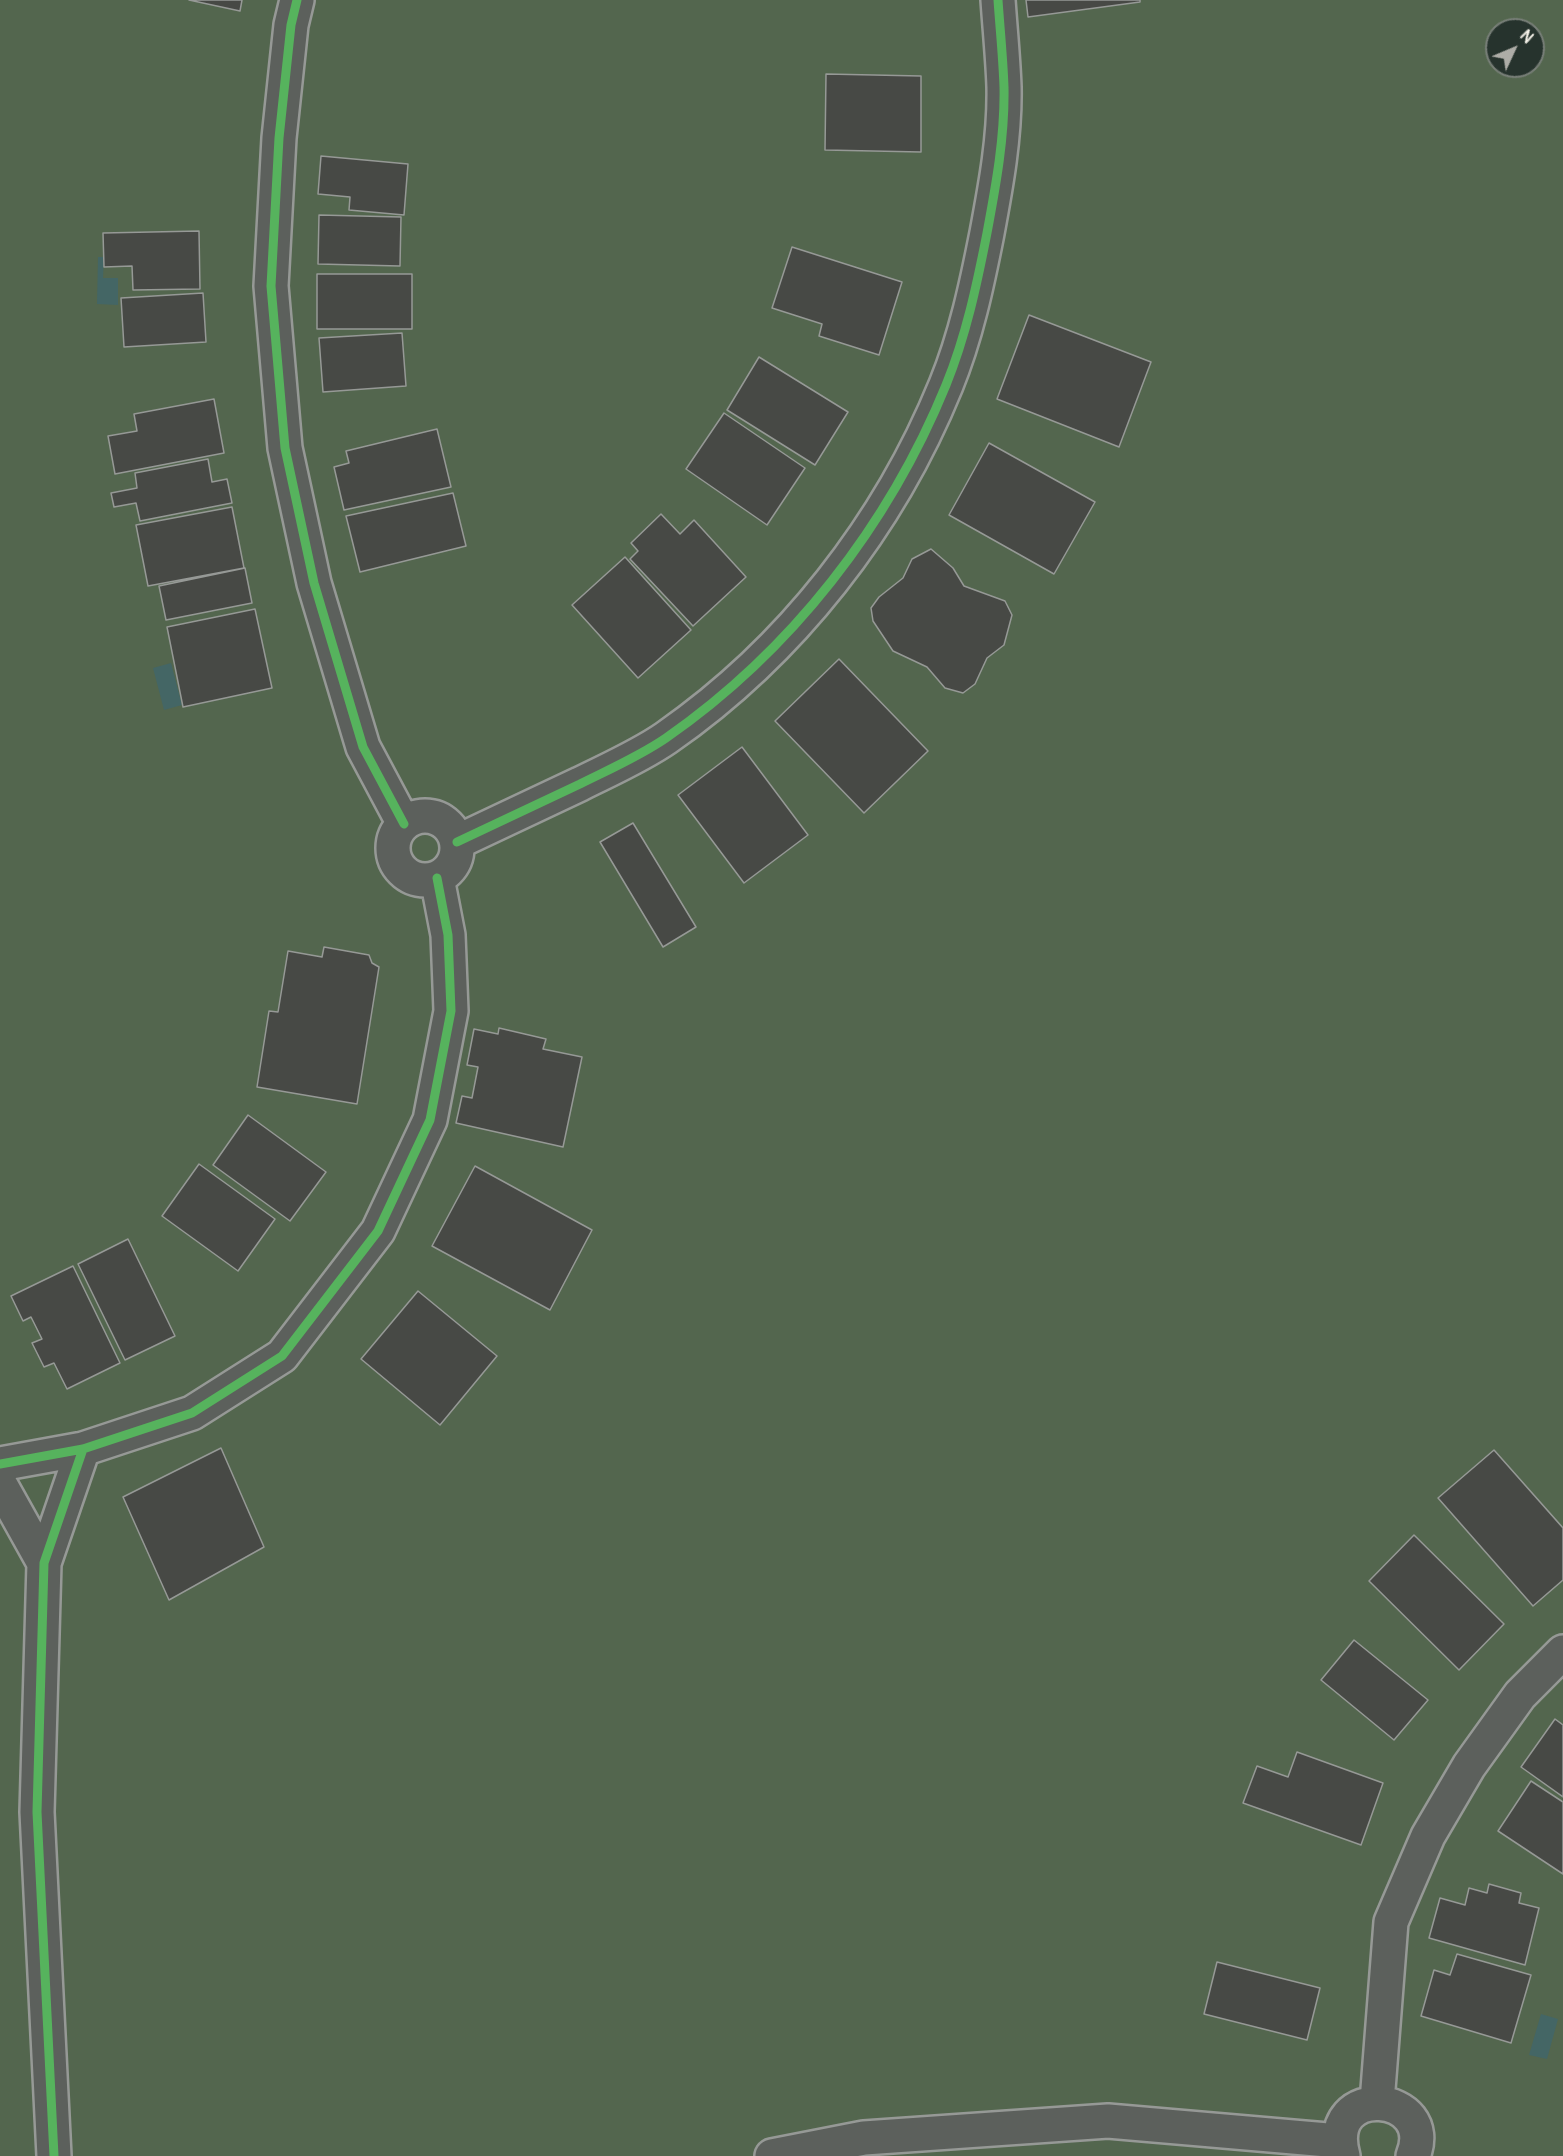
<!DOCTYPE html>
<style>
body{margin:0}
#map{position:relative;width:1563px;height:2156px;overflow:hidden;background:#29302d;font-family:Pangolin,sans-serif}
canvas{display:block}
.north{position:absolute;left:1485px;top:18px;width:60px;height:60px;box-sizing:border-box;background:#26332d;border:2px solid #787f78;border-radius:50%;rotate:46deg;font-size:16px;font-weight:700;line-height:24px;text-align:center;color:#f4f1e8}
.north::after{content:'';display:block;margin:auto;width:21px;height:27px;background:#adada7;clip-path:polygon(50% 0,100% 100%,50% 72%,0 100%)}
</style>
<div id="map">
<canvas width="1563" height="2156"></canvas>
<div class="north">N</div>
</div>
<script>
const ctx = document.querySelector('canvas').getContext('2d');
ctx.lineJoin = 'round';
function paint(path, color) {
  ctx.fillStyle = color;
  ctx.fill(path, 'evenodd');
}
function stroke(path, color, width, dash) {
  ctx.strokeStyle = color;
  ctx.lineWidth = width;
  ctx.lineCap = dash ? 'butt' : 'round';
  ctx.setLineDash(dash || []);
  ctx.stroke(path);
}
paint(new Path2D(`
 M 0,0 L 1563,0 L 1563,2156 L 0,2156 ZM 1497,30 L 1533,30 L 1533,66 L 1497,66 Z`), '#53664e');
paint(new Path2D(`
 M 98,257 L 104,257 L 103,278 L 118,278 L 118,305 L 97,304 Z
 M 171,663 L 182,705 L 164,710 L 153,668 Z
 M 1541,2014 L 1558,2019 L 1547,2059 L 1529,2055 Z`), '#446665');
const building = new Path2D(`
 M 189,0 L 242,0 L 240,11 Z
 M 1026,0 L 1140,0 L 1140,2 L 1028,17 Z
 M 826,74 L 921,76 L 921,152 L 825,150 Z
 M 321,156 L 408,164 L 404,215 L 349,210 L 350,197 L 318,194 Z
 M 319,215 L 401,217 L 400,266 L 318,264 Z
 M 199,231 L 200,289 L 133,290 L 132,266 L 104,267 L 103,233 Z
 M 792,247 L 902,282 L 879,355 L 819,336 L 822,324 L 772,308 Z
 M 317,274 L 412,274 L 412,329 L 317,329 Z
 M 203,293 L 206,342 L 124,347 L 121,298 Z
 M 1029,315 L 1151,362 L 1119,447 L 997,399 Z
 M 402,333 L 406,386 L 323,392 L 319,338 Z
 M 759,357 L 848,412 L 815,465 L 727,410 Z
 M 214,399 L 224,453 L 115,474 L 108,436 L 137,431 L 134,414 Z
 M 724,413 L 805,468 L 767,525 L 686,469 Z
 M 437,429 L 451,487 L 344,510 L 334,467 L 349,463 L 346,451 Z
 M 989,443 L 1095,502 L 1054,574 L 949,515 Z
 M 208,459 L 212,482 L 227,479 L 232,503 L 140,521 L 136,503 L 114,507 L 111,493 L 137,488 L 135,473 Z
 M 453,493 L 466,546 L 360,572 L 346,516 Z
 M 232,507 L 244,568 L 148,586 L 136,525 Z
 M 661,514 L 680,534 L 694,520 L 746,577 L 693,626 L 630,559 L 638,551 L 631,543 Z
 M 931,549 L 953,568 L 964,586 L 1005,601 L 1012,615 L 1004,645 L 987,658 L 975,684 L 963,693 L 945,688 L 927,667 L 893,651 L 873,621 L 871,608 L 879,597 L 903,578 L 912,559 Z
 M 625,557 L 691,630 L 638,678 L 572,605 Z
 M 245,568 L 252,603 L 166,620 L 159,586 Z
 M 255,609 L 272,688 L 183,707 L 167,627 Z
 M 839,659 L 928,751 L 864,813 L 775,721 Z
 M 742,747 L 808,835 L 744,883 L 678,795 Z
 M 633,823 L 696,927 L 663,947 L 600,842 Z
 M 324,947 L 369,955 L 372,963 L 379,967 L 357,1104 L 257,1087 L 269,1011 L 278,1012 L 288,951 L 322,957 Z
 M 499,1028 L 546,1039 L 543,1049 L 582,1057 L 563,1147 L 456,1123 L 462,1096 L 472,1098 L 478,1067 L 467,1065 L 474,1029 L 498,1034 Z
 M 248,1115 L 326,1172 L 290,1221 L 213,1165 Z
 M 199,1164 L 275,1219 L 238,1271 L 162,1216 Z
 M 475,1166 L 592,1230 L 550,1310 L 432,1246 Z
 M 128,1239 L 175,1336 L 125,1360 L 78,1264 Z
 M 73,1266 L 120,1363 L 67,1389 L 54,1363 L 44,1367 L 32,1343 L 42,1339 L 31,1317 L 23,1321 L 11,1296 Z
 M 418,1291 L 497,1356 L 440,1425 L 361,1359 Z
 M 221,1448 L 264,1547 L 169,1600 L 123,1497 Z
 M 1494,1450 L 1563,1528 L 1563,1580 L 1533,1606 L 1438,1498 Z
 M 1414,1535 L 1504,1624 L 1459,1670 L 1369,1581 Z
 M 1354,1640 L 1428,1700 L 1394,1740 L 1321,1680 Z
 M 1555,1719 L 1563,1725 L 1563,1797 L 1521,1767 Z
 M 1297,1752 L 1383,1783 L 1361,1845 L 1243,1803 L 1257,1766 L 1288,1777 Z
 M 1531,1781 L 1563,1802 L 1563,1874 L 1498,1831 Z
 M 1489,1884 L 1521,1893 L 1519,1903 L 1539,1908 L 1525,1965 L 1429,1938 L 1440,1898 L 1465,1905 L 1469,1888 L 1487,1893 Z
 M 1457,1954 L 1531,1975 L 1511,2043 L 1421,2016 L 1434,1970 L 1450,1975 Z
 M 1217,1962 L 1320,1988 L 1307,2040 L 1204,2014 Z`);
paint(building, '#474945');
stroke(building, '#969996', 1.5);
const street = new Path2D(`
 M 297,0 L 291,25 L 279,138 L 271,286 L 285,448 L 314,583 L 363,747 L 404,824
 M393 848a32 32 0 1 1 64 0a32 32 0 1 1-64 0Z
 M 457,842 C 498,823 539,803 580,784 C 608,770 640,756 666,738 C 791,651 889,525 946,385 C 966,336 977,284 987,233 C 996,185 1005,136 1004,87 C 1003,58 1000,29 998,0
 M 0,1464 L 83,1449 L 192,1413 L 282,1356 L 378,1231 L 430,1120 L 451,1011 L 448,935 L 437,878
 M 0,1484 L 44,1563
 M 1377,2102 L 1391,1922 L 1428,1836 L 1469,1766 L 1520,1695 L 1563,1652
 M 54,2156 L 37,1812 L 44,1563 L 83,1449
 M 772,2156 L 864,2138 L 1108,2121 L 1339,2141
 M 1343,2156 C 1322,2080 1439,2092 1413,2156`);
stroke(street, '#969996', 38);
stroke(street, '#5c605c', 33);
stroke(new Path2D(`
 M 297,0 L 291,25 L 279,138 L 271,286 L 285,448 L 314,583 L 363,747 L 404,824
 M 457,842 C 498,823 539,803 580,784 C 608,770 640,756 666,738 C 791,651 889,525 946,385 C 966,336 977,284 987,233 C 996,185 1005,136 1004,87 C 1003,58 1000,29 998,0
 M 0,1464 L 83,1449 L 192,1413 L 282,1356 L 378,1231 L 430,1120 L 451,1011 L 448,935 L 437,878
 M 54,2156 L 37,1812 L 44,1563 L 83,1449`), '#56b35d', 9);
</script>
